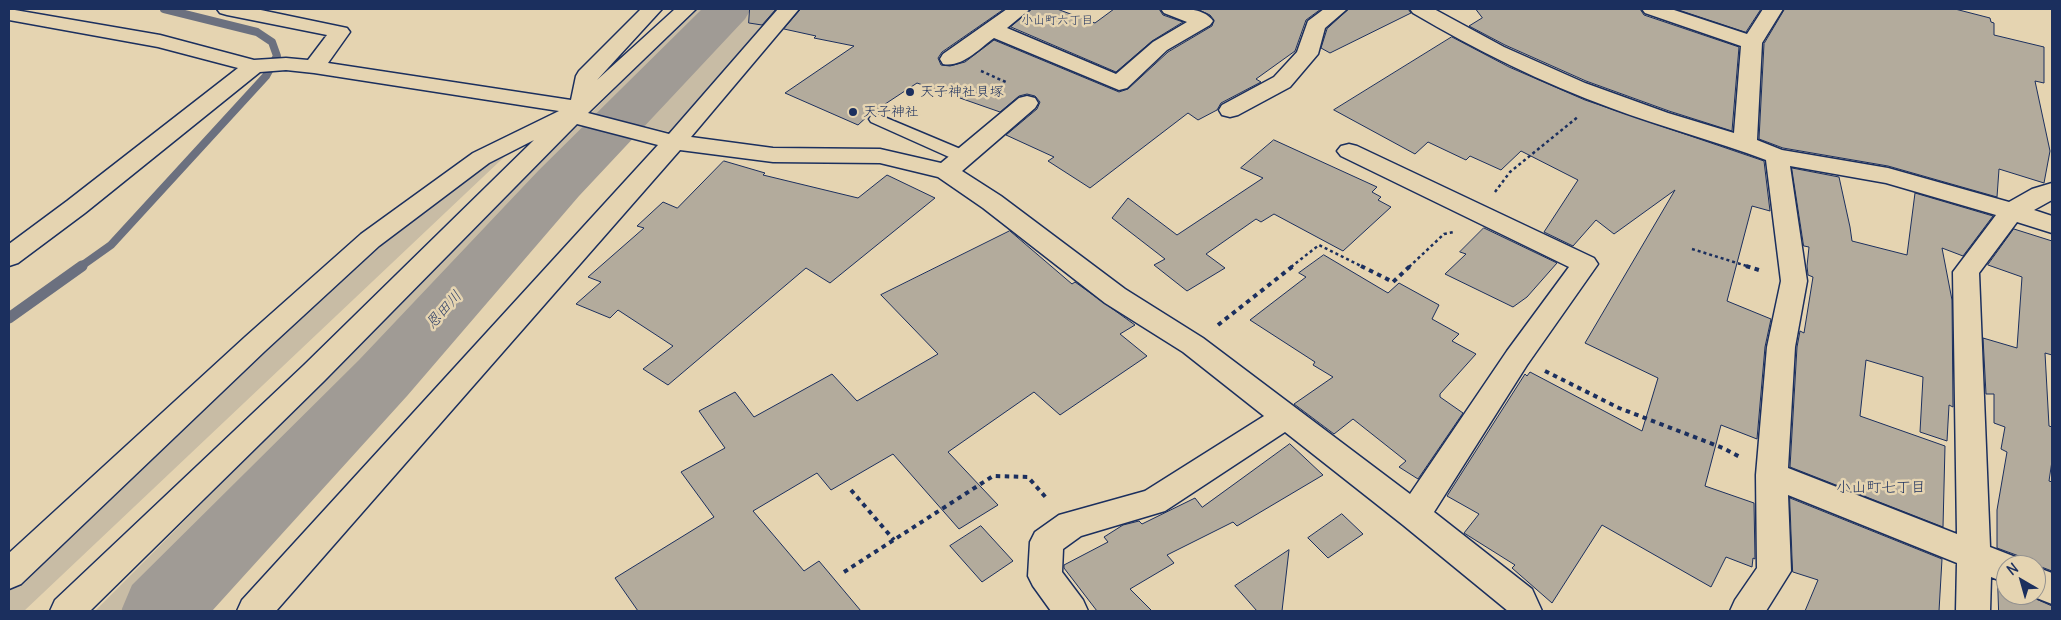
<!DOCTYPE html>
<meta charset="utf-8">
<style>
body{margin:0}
#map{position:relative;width:2061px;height:620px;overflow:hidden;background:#e5d4b1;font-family:Delius,sans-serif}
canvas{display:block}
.frame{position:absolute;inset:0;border:10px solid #1b2f5e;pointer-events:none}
.north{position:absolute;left:1996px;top:555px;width:50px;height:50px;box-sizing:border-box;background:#e5d4b1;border:1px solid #949290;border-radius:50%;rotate:322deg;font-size:14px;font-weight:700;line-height:20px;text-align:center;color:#1b2f5e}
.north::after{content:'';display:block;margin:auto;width:18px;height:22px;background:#1b2f5e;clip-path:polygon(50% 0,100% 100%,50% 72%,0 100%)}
</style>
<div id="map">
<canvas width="2061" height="620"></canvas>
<div class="frame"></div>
<div class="north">N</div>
</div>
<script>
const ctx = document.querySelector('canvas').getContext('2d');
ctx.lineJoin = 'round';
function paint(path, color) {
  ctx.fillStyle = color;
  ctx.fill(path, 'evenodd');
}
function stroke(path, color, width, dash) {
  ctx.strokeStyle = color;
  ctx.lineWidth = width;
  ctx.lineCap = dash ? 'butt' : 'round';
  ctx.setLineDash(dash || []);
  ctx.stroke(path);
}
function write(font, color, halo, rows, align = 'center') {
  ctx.font = font + ' Delius,"Klee One",sans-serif';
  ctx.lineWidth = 5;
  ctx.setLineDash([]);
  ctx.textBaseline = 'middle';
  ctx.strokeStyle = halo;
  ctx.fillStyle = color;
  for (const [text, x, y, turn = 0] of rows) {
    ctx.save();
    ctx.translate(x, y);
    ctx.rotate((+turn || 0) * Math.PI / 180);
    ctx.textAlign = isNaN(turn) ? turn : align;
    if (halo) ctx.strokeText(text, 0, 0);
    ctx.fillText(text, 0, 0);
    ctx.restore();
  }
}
paint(new Path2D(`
 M 696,9 L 707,9 L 600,115 L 591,113 Z
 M 751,9 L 783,9 L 673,133 L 641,125 Z
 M 580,123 L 588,126 L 120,611 L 95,611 Z
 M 538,125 L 24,611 L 9,611 L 9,589 L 368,256 Z`), '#c8bca5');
const water = new Path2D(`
 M 709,9 L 749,9 L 639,125 L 601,116 Z`);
paint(water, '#a09b95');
stroke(water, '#6b707f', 1);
stroke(new Path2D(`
 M 80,267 L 111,245 L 266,76 L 277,56 L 272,42 L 257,32 L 164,9`), '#6b707f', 8);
stroke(new Path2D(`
 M 9,318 L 82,266`), '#6b707f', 11);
paint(new Path2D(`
 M 702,9 L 751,9 L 745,19 L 579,196 L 407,396 L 212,611 L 121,611 L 132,585 L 359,360 L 539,170 Z`), '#a09b95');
const building = new Path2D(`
 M 750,9 L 776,9 L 762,25 L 749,23 Z
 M 801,9 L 1004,9 L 942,52 L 938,58 L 941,65 L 950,66 L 965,62 L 994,40 L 1119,92 L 1128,89 L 1168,52 L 1212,26 L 1214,20 L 1210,15 L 1197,9 L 1321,9 L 1306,20 L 1295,51 L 1256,79 L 1261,82 L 1221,103 L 1217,110 L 1198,120 L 1188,113 L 1090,188 L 1048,161 L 1054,157 L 1006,135 L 1037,109 L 1040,102 L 1035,96 L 1027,94 L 1019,96 L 1000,112 L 917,83 L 870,114 L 858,125 L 785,93 L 854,46 L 814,38 L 816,36 L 784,29 Z
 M 1032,9 L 1057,9 L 1095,23 L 1114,9 L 1159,9 L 1163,15 L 1183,22 L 1152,41 L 1116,72 L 1011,27 Z
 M 1349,9 L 1408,9 L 1411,13 L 1330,53 L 1321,48 L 1327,29 Z
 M 1476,9 L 1640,9 L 1644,15 L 1739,47 L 1732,131 L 1669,111 L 1586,81 L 1505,45 L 1469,26 L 1482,18 Z
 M 1676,9 L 1761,9 L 1746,32 Z
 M 1785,9 L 1955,9 L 1990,18 L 1991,22 L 1994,23 L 1994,35 L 2044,47 L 2044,83 L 2035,81 L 2050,151 L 2044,183 L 1999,169 L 1997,197 L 1888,166 L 1783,148 L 1759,139 L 1764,44 Z
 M 1452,37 L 1509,67 L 1585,100 L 1764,161 L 1770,211 L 1752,206 L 1727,301 L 1771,319 L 1765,347 L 1757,439 L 1721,425 L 1705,486 L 1754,503 L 1755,559 L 1753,558 L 1752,567 L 1726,557 L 1711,587 L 1602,525 L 1552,603 L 1512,568 L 1515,565 L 1464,533 L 1479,514 L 1447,496 L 1525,374 L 1527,376 L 1530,372 L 1642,431 L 1658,378 L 1585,343 L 1675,190 L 1614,234 L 1596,220 L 1573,246 L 1544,232 L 1578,180 L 1521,151 L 1501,170 L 1470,156 L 1466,160 L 1428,142 L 1415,154 L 1334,110 Z
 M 1274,140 L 1377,187 L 1372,192 L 1381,197 L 1378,200 L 1391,207 L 1343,251 L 1274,214 L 1261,222 L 1256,219 L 1206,254 L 1225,268 L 1187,291 L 1154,265 L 1165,259 L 1112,218 L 1128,198 L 1177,235 L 1263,178 L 1241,168 Z
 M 724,161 L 765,173 L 763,175 L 858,198 L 887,175 L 935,198 L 830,283 L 806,268 L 668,385 L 643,369 L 673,346 L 618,310 L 610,318 L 576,304 L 601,282 L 588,277 L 644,228 L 637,226 L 663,202 L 677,208 Z
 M 1792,168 L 1839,177 L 1850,227 L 1852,241 L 1907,255 L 1915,193 L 1993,216 L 1963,256 L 1942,248 L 1952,300 L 1953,407 L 1949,405 L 1947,441 L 1920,432 L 1923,377 L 1866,360 L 1860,416 L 1945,446 L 1943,527 L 1790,467 L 1797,347 L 1800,331 L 1804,333 L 1813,277 L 1808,275 L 1807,266 L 1809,247 L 1804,246 Z
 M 1484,228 L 1557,263 L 1527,297 L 1513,307 L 1445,274 L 1466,254 L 1460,252 Z
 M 2014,229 L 2052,241 L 2052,355 L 2045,353 L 2049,426 L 2052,427 L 2052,461 L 2049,481 L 2052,482 L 2052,571 L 2036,565 L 2023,565 L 2019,556 L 1997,548 L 1997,510 L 2007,452 L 2001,449 L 2005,427 L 1994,423 L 1994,394 L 1986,394 L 1983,338 L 2017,348 L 2022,277 L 1988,265 Z
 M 1010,231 L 1072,284 L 1075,282 L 1135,325 L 1120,334 L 1147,356 L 1060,415 L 1034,392 L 948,452 L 998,505 L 959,529 L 893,454 L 831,490 L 817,473 L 753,511 L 804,571 L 819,561 L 861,611 L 638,611 L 615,578 L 714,517 L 681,472 L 725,448 L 699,411 L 735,392 L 754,417 L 832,374 L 857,401 L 938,354 L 881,295 Z
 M 1324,255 L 1388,293 L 1399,283 L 1439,305 L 1432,319 L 1459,334 L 1452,341 L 1476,354 L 1440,394 L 1440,397 L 1463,413 L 1418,479 L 1399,467 L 1406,461 L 1353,419 L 1334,434 L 1294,404 L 1333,377 L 1313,365 L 1315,362 L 1250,320 L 1306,277 L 1299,273 Z
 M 1290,444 L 1323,475 L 1237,526 L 1233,522 L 1167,555 L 1174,563 L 1130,589 L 1152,611 L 1097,611 L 1064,568 L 1064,565 L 1108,542 L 1104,537 L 1123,525 L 1139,521 L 1142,524 L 1195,498 L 1202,507 Z
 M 1790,498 L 1942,559 L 1939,611 L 1805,611 L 1818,580 L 1793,572 Z
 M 1342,514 L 1363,534 L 1328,558 L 1308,538 Z
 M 981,526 L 1013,561 L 982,582 L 950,546 Z
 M 1289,550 L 1282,611 L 1257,611 L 1235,586 Z
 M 1998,582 L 2006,585 L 2006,595 L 2027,595 L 2052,606 L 2052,611 L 1999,611 Z`);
paint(building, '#b3ab9c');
stroke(building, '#1b2f5e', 1);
const lane = new Path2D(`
 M 877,114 L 970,153 L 972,157 L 970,161 L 958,161 L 871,122 L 869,119 L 871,116 Z`);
const street = new Path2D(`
 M 9,9 L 160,35 L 254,60 L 286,58 L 308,60 L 327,35 L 227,15 L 220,13 L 217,9 L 256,9 L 347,28 L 350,32 L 328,63 L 571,100 L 576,76 L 579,71 L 641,9 L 662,9 L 597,80 L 675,9 L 696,9 L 588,113 L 669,134 L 778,9 L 799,9 L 691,137 L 773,148 L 880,149 L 941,163 L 1019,98 L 1027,96 L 1035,98 L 1038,103 L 1035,108 L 962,171 L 1001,196 L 1125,289 L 1203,338 L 1410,494 L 1507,351 L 1569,267 L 1341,156 L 1337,151 L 1341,146 L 1349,144 L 1357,146 L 1594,258 L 1598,264 L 1527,365 L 1434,512 L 1532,589 L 1542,611 L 1508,611 L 1403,525 L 1285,432 L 1165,511 L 1081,536 L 1063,549 L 1062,572 L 1083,600 L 1088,611 L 1051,611 L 1033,586 L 1028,576 L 1030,542 L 1035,532 L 1059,515 L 1145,491 L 1264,416 L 1183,352 L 1105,303 L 983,208 L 938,177 L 880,163 L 773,162 L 680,150 L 276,611 L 237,611 L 242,600 L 658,145 L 577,124 L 324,381 L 90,611 L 50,611 L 55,600 L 304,365 L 534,140 L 489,163 L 379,246 L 265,351 L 21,584 L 9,589 L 9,553 L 245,337 L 361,234 L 473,153 L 559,111 L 314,73 L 286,70 L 260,72 L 85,213 L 18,263 L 9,266 L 9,244 L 67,201 L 238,68 L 158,47 L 9,20 Z
 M 1007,9 L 1030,9 L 1007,28 L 1116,74 L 1153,42 L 1187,22 L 1164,13 L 1161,9 C 1177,9 1203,6 1213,21 L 1210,25 L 1167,50 L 1127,88 L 1119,90 L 994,38 C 980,48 962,68 943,64 L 940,59 L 943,54 Z
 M 1324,9 L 1347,9 L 1325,28 L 1318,54 L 1290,87 L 1238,115 L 1230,117 L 1222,115 L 1219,110 L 1222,105 L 1274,77 L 1297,52 L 1308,21 Z
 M 1410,9 L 1434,9 L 1504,47 L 1585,83 L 1668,113 L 1734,133 L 1741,46 L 1645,13 L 1642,9 L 1671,9 L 1747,34 L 1763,9 L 1783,9 L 1762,43 L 1757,140 L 1782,150 L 1888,168 L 2009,202 L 2032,189 L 2052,183 L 2052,200 L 2034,210 L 2052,216 L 2052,233 L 2017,222 L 1979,273 L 1990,547 L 2018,558 L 2021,565 L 2006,565 L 2006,583 L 1991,577 L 1990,611 L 1956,611 L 1957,563 L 1788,495 L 1791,571 L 1766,611 L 1730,611 L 1735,600 L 1757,568 L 1756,475 L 1767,347 L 1781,281 L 1766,160 C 1715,141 1662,127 1611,108 C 1542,83 1476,50 1413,13 ZM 1790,166 L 1886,183 L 1996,215 L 1953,272 L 1957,534 L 1788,468 L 1795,347 L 1807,281 Z
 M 2036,567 L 2052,573 L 2052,604 L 2029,595 L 2036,595 Z`);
stroke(lane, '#1b2f5e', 3);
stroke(street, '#1b2f5e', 3);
stroke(new Path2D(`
 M 981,71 L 1008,83
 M 1495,192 L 1510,172 L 1579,116
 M 1692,249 L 1750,267
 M 1291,267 L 1319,245 L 1363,267
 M 1409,267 L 1444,234 L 1454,232`), '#1b2f5e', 2.5, [3, 3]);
stroke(new Path2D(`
 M 1361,266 L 1393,282 L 1410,266
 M 1746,266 L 1762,271
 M 1218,325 L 1293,266
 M 1545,371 L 1619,408 L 1723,448 L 1740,457
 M 851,490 L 894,540
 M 844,572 L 993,476 L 1028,477 L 1048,500`), '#1b2f5e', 4, [4.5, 4.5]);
paint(lane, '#e5d4b1');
paint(street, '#e5d4b1');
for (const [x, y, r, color] of [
 [910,92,5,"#1b2f5e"],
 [853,112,5,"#1b2f5e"]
]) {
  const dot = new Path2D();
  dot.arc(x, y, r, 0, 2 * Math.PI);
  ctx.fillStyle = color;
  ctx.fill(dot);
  stroke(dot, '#e5d4b1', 2);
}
write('12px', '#1b2f5e', '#e5d4b1', [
 ["小山町六丁目",1057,21]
]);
write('14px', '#1b2f5e', '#e5d4b1', [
 ["天子神社貝塚",920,92],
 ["天子神社",863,112]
], 'left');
write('italic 15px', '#364569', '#e5d4b1', [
 ["恩田川",444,310,-48]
]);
write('15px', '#1b2f5e', '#e5d4b1', [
 ["小山町七丁目",1881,488]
]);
</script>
